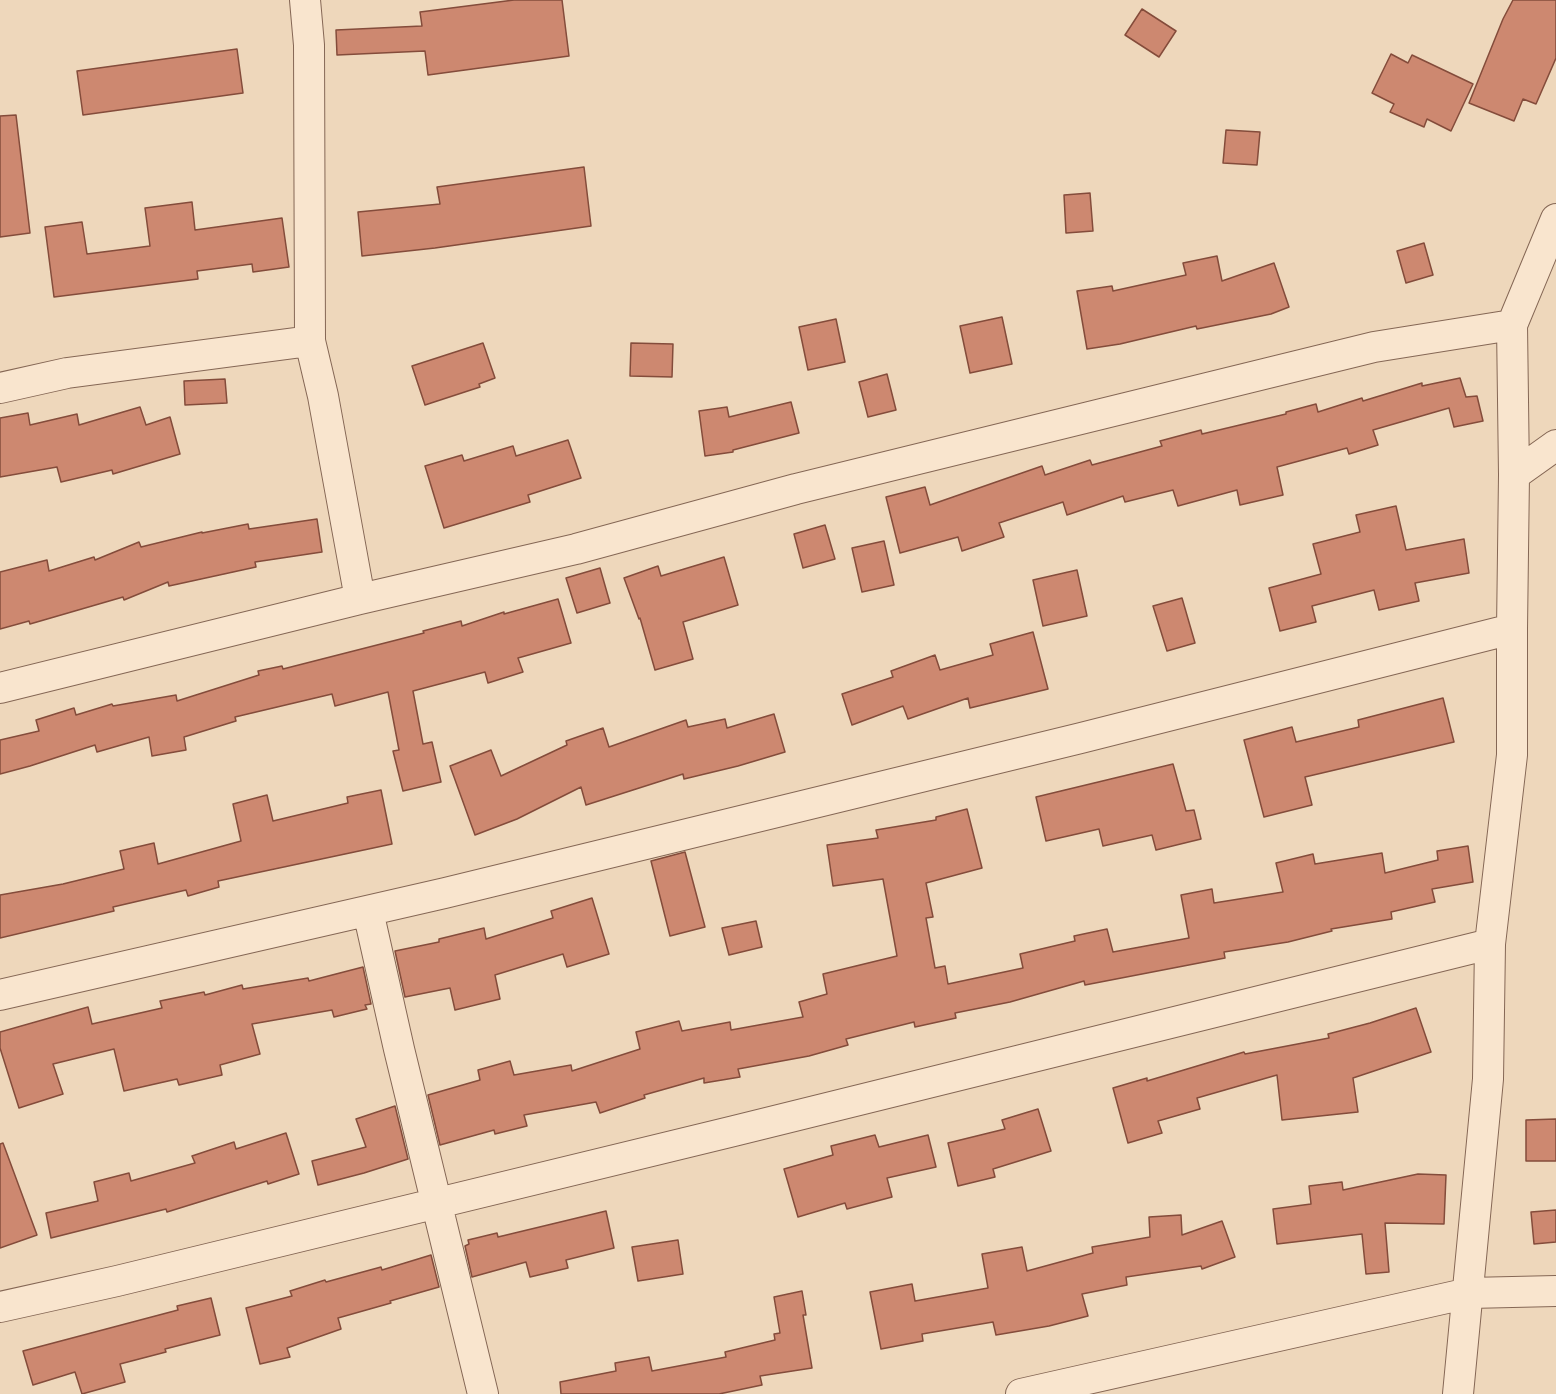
<!DOCTYPE html>
<style>
body{margin:0}
canvas{display:block;background:#eed7bb}
</style>
<canvas width="1556" height="1394"></canvas>
<script>
const ctx = document.querySelector('canvas').getContext('2d');
ctx.lineJoin = 'round';
function paint(path, color) {
  ctx.fillStyle = color;
  ctx.fill(path, 'evenodd');
}
function stroke(path, color, width, dash) {
  ctx.strokeStyle = color;
  ctx.lineWidth = width;
  ctx.lineCap = dash ? 'butt' : 'round';
  ctx.setLineDash(dash || []);
  ctx.stroke(path);
}
const building = new Path2D(`
 M 514,0 L 562,0 L 569,56 L 428,75 L 425,51 L 337,55 L 336,30 L 422,26 L 420,12 Z
 M 1513,0 L 1556,0 L 1556,58 L 1536,104 L 1523,99 L 1514,121 L 1469,103 L 1503,19 Z
 M 1142,9 L 1176,31 L 1159,57 L 1125,35 Z
 M 237,49 L 243,93 L 83,115 L 77,71 Z
 M 1391,54 L 1408,63 L 1412,55 L 1473,84 L 1451,131 L 1427,119 L 1424,127 L 1390,112 L 1394,104 L 1372,93 Z
 M 16,115 L 30,233 L 0,237 L 0,116 Z
 M 1226,130 L 1260,132 L 1257,165 L 1223,163 Z
 M 584,167 L 591,226 L 435,248 L 362,256 L 358,212 L 440,204 L 437,187 Z
 M 1090,193 L 1093,231 L 1066,233 L 1064,195 Z
 M 192,202 L 195,230 L 282,218 L 289,267 L 253,272 L 252,264 L 197,271 L 198,279 L 54,297 L 45,227 L 82,222 L 87,254 L 150,246 L 145,208 Z
 M 1424,243 L 1433,275 L 1406,283 L 1397,251 Z
 M 1217,256 L 1222,281 L 1274,263 L 1289,307 L 1271,314 L 1197,329 L 1196,326 L 1120,344 L 1087,349 L 1077,291 L 1112,286 L 1113,291 L 1186,275 L 1183,263 Z
 M 1002,317 L 1012,364 L 970,373 L 960,326 Z
 M 836,319 L 845,362 L 808,370 L 799,327 Z
 M 483,343 L 495,378 L 479,384 L 480,387 L 425,405 L 412,366 Z
 M 631,343 L 673,344 L 672,377 L 630,376 Z
 M 887,374 L 896,410 L 868,417 L 859,382 Z
 M 1460,378 L 1466,397 L 1477,396 L 1483,421 L 1454,427 L 1449,408 L 1373,430 L 1378,445 L 1349,454 L 1347,448 L 1277,467 L 1283,495 L 1240,505 L 1237,490 L 1178,506 L 1173,490 L 1125,502 L 1123,496 L 1067,515 L 1063,502 L 999,523 L 1004,537 L 962,551 L 958,537 L 900,553 L 886,497 L 925,487 L 930,505 L 1042,466 L 1045,475 L 1090,460 L 1092,465 L 1162,446 L 1160,441 L 1201,430 L 1202,434 L 1286,414 L 1286,412 L 1316,404 L 1318,412 L 1362,398 L 1363,401 L 1422,383 L 1422,386 Z
 M 225,379 L 227,403 L 185,405 L 184,381 Z
 M 791,402 L 799,433 L 733,450 L 733,452 L 705,456 L 699,411 L 727,407 L 729,417 Z
 M 140,407 L 146,425 L 170,417 L 180,454 L 113,474 L 112,470 L 61,482 L 57,467 L 0,477 L 0,418 L 28,413 L 30,425 L 77,414 L 79,425 Z
 M 568,440 L 581,478 L 528,495 L 530,502 L 444,528 L 425,466 L 462,455 L 464,461 L 513,446 L 516,456 Z
 M 1396,506 L 1406,550 L 1464,539 L 1469,573 L 1415,583 L 1419,601 L 1379,610 L 1374,590 L 1312,606 L 1316,622 L 1280,631 L 1269,588 L 1321,574 L 1313,544 L 1360,532 L 1356,515 Z
 M 317,519 L 322,552 L 255,562 L 256,567 L 169,586 L 168,582 L 124,600 L 123,597 L 30,624 L 29,621 L 0,629 L 0,572 L 47,560 L 49,571 L 94,557 L 95,560 L 139,542 L 141,547 L 202,532 L 202,533 L 248,524 L 249,529 Z
 M 825,525 L 835,559 L 803,568 L 794,534 Z
 M 884,541 L 894,585 L 862,592 L 852,548 Z
 M 724,557 L 738,605 L 683,622 L 693,659 L 655,670 L 640,618 L 639,619 L 624,578 L 658,566 L 661,576 Z
 M 600,568 L 610,603 L 577,613 L 566,578 Z
 M 1077,570 L 1087,616 L 1043,626 L 1033,580 Z
 M 1182,598 L 1195,643 L 1167,651 L 1153,606 Z
 M 558,599 L 571,643 L 518,658 L 523,672 L 488,683 L 485,672 L 413,691 L 423,744 L 432,742 L 441,782 L 403,791 L 393,751 L 399,750 L 388,692 L 335,706 L 332,694 L 235,717 L 236,721 L 184,737 L 186,750 L 152,756 L 149,737 L 97,752 L 95,745 L 30,766 L 0,774 L 0,740 L 39,731 L 36,720 L 74,708 L 76,715 L 112,704 L 113,706 L 176,695 L 177,701 L 259,675 L 258,671 L 282,666 L 283,669 L 424,633 L 423,631 L 461,621 L 462,626 L 504,612 L 504,614 Z
 M 1033,632 L 1048,689 L 970,708 L 968,698 L 908,719 L 903,706 L 852,725 L 842,694 L 893,677 L 891,671 L 935,655 L 940,670 L 993,655 L 990,644 Z
 M 1443,698 L 1454,742 L 1305,777 L 1312,805 L 1264,817 L 1244,740 L 1292,727 L 1296,742 L 1359,727 L 1358,720 Z
 M 774,714 L 785,752 L 738,766 L 684,779 L 683,774 L 586,805 L 581,787 L 517,819 L 475,835 L 450,766 L 491,750 L 501,776 L 567,745 L 566,741 L 603,728 L 609,747 L 686,720 L 688,727 L 725,719 L 727,728 Z
 M 1173,764 L 1186,811 L 1194,810 L 1201,839 L 1156,850 L 1152,835 L 1103,846 L 1099,829 L 1046,841 L 1036,797 Z
 M 381,790 L 392,844 L 218,881 L 219,887 L 188,896 L 186,890 L 113,907 L 114,911 L 0,938 L 0,895 L 63,884 L 124,869 L 120,851 L 154,843 L 158,864 L 241,841 L 233,804 L 267,795 L 273,821 L 348,803 L 347,797 Z
 M 967,809 L 982,868 L 926,883 L 933,917 L 926,918 L 935,968 L 945,966 L 948,984 L 1023,968 L 1020,954 L 1075,941 L 1074,936 L 1107,929 L 1113,952 L 1189,938 L 1181,895 L 1212,889 L 1214,903 L 1283,892 L 1276,863 L 1313,854 L 1315,864 L 1382,853 L 1385,873 L 1438,860 L 1437,851 L 1468,846 L 1473,882 L 1432,889 L 1435,902 L 1391,912 L 1392,919 L 1331,929 L 1332,931 L 1288,942 L 1224,952 L 1225,958 L 1085,985 L 1084,981 L 1010,1002 L 955,1013 L 956,1018 L 915,1027 L 914,1022 L 846,1039 L 848,1045 L 809,1056 L 738,1069 L 740,1077 L 704,1083 L 704,1078 L 644,1095 L 645,1098 L 600,1113 L 596,1102 L 524,1115 L 527,1126 L 495,1134 L 494,1130 L 440,1145 L 428,1095 L 480,1080 L 478,1070 L 510,1061 L 514,1075 L 571,1065 L 572,1071 L 640,1049 L 636,1032 L 679,1021 L 682,1031 L 730,1022 L 731,1030 L 803,1017 L 799,1002 L 827,994 L 823,974 L 897,956 L 883,879 L 833,886 L 827,845 L 878,838 L 876,830 L 936,820 L 936,817 Z
 M 685,852 L 705,927 L 670,936 L 651,861 Z
 M 592,898 L 609,954 L 567,967 L 563,954 L 495,975 L 500,999 L 455,1010 L 450,988 L 405,997 L 395,951 L 439,942 L 439,939 L 484,928 L 486,939 L 553,918 L 551,911 Z
 M 756,921 L 762,947 L 729,955 L 722,928 Z
 M 363,967 L 371,1004 L 365,1005 L 367,1009 L 334,1017 L 332,1010 L 252,1024 L 260,1054 L 220,1065 L 222,1075 L 179,1085 L 177,1079 L 124,1091 L 114,1049 L 53,1064 L 63,1094 L 19,1108 L 0,1048 L 0,1032 L 88,1007 L 92,1024 L 162,1008 L 160,1001 L 204,992 L 205,995 L 242,985 L 243,989 L 308,978 L 309,981 Z
 M 1416,1008 L 1431,1052 L 1353,1078 L 1358,1112 L 1282,1120 L 1277,1075 L 1197,1098 L 1200,1109 L 1158,1121 L 1162,1133 L 1128,1143 L 1113,1088 L 1147,1078 L 1147,1081 L 1244,1052 L 1245,1054 L 1329,1038 L 1328,1034 L 1370,1023 Z
 M 395,1106 L 408,1159 L 364,1173 L 318,1185 L 312,1161 L 366,1147 L 356,1119 Z
 M 1038,1109 L 1051,1151 L 993,1169 L 995,1177 L 958,1186 L 948,1143 L 1005,1129 L 1002,1120 Z
 M 1556,1119 L 1556,1161 L 1526,1161 L 1526,1120 Z
 M 286,1133 L 299,1174 L 268,1184 L 267,1181 L 167,1212 L 166,1209 L 51,1238 L 46,1213 L 98,1201 L 94,1182 L 129,1173 L 131,1181 L 195,1163 L 192,1156 L 234,1142 L 236,1149 Z
 M 875,1135 L 879,1147 L 928,1135 L 936,1167 L 887,1178 L 892,1197 L 847,1209 L 845,1203 L 798,1217 L 784,1169 L 833,1155 L 831,1146 Z
 M 3,1143 L 37,1235 L 0,1248 L 0,1144 Z
 M 1418,1174 L 1446,1175 L 1444,1224 L 1385,1223 L 1389,1272 L 1366,1274 L 1362,1234 L 1277,1244 L 1273,1209 L 1311,1204 L 1309,1186 L 1342,1182 L 1343,1190 Z
 M 1556,1210 L 1556,1242 L 1534,1244 L 1531,1212 Z
 M 606,1211 L 614,1248 L 566,1260 L 568,1268 L 530,1277 L 526,1262 L 472,1277 L 465,1246 L 469,1244 L 468,1240 L 497,1233 L 498,1237 Z
 M 1181,1215 L 1182,1235 L 1222,1221 L 1235,1257 L 1202,1269 L 1201,1266 L 1126,1277 L 1127,1285 L 1082,1294 L 1088,1316 L 1049,1326 L 996,1335 L 993,1322 L 922,1334 L 923,1341 L 881,1349 L 870,1292 L 912,1284 L 915,1301 L 988,1288 L 982,1254 L 1022,1247 L 1027,1271 L 1093,1253 L 1092,1247 L 1150,1237 L 1149,1217 Z
 M 678,1240 L 683,1274 L 638,1281 L 632,1247 Z
 M 431,1255 L 439,1287 L 390,1301 L 391,1303 L 338,1318 L 341,1329 L 287,1348 L 290,1357 L 260,1364 L 246,1308 L 292,1296 L 290,1291 L 325,1280 L 326,1282 L 381,1267 L 382,1270 Z
 M 802,1291 L 806,1315 L 803,1315 L 812,1368 L 760,1376 L 762,1385 L 719,1394 L 561,1394 L 560,1382 L 616,1371 L 615,1363 L 649,1357 L 652,1371 L 726,1357 L 725,1352 L 775,1340 L 774,1334 L 780,1333 L 774,1297 Z
 M 211,1298 L 220,1335 L 165,1349 L 166,1352 L 120,1364 L 125,1382 L 82,1394 L 75,1372 L 33,1385 L 23,1351 L 178,1310 L 177,1306 Z`);
paint(building, '#cd8870');
stroke(building, '#844c3b', 1.5);
const street = new Path2D(`
 M 305,0 L 309,45 L 310,341 L 323,396 L 360,599
 M 0,388 L 67,373 L 310,341
 M 1514,475 L 1556,445
 M 0,688 L 360,599 L 576,549 L 796,489 L 1374,347 L 1512,325
 M 368,911 L 399,1049 L 483,1394
 M 0,995 L 445,893 L 1081,738 L 1512,629
 M 0,1307 L 117,1281 L 734,1131 L 1490,944
 M 1021,1394 L 1469,1293 L 1556,1291
 M 1458,1394 L 1488,1079 L 1490,944 L 1512,755 L 1512,629 L 1514,475 L 1512,325 L 1556,219`);
stroke(street, '#856755', 32);
stroke(street, '#f9e5ce', 30);
</script>
